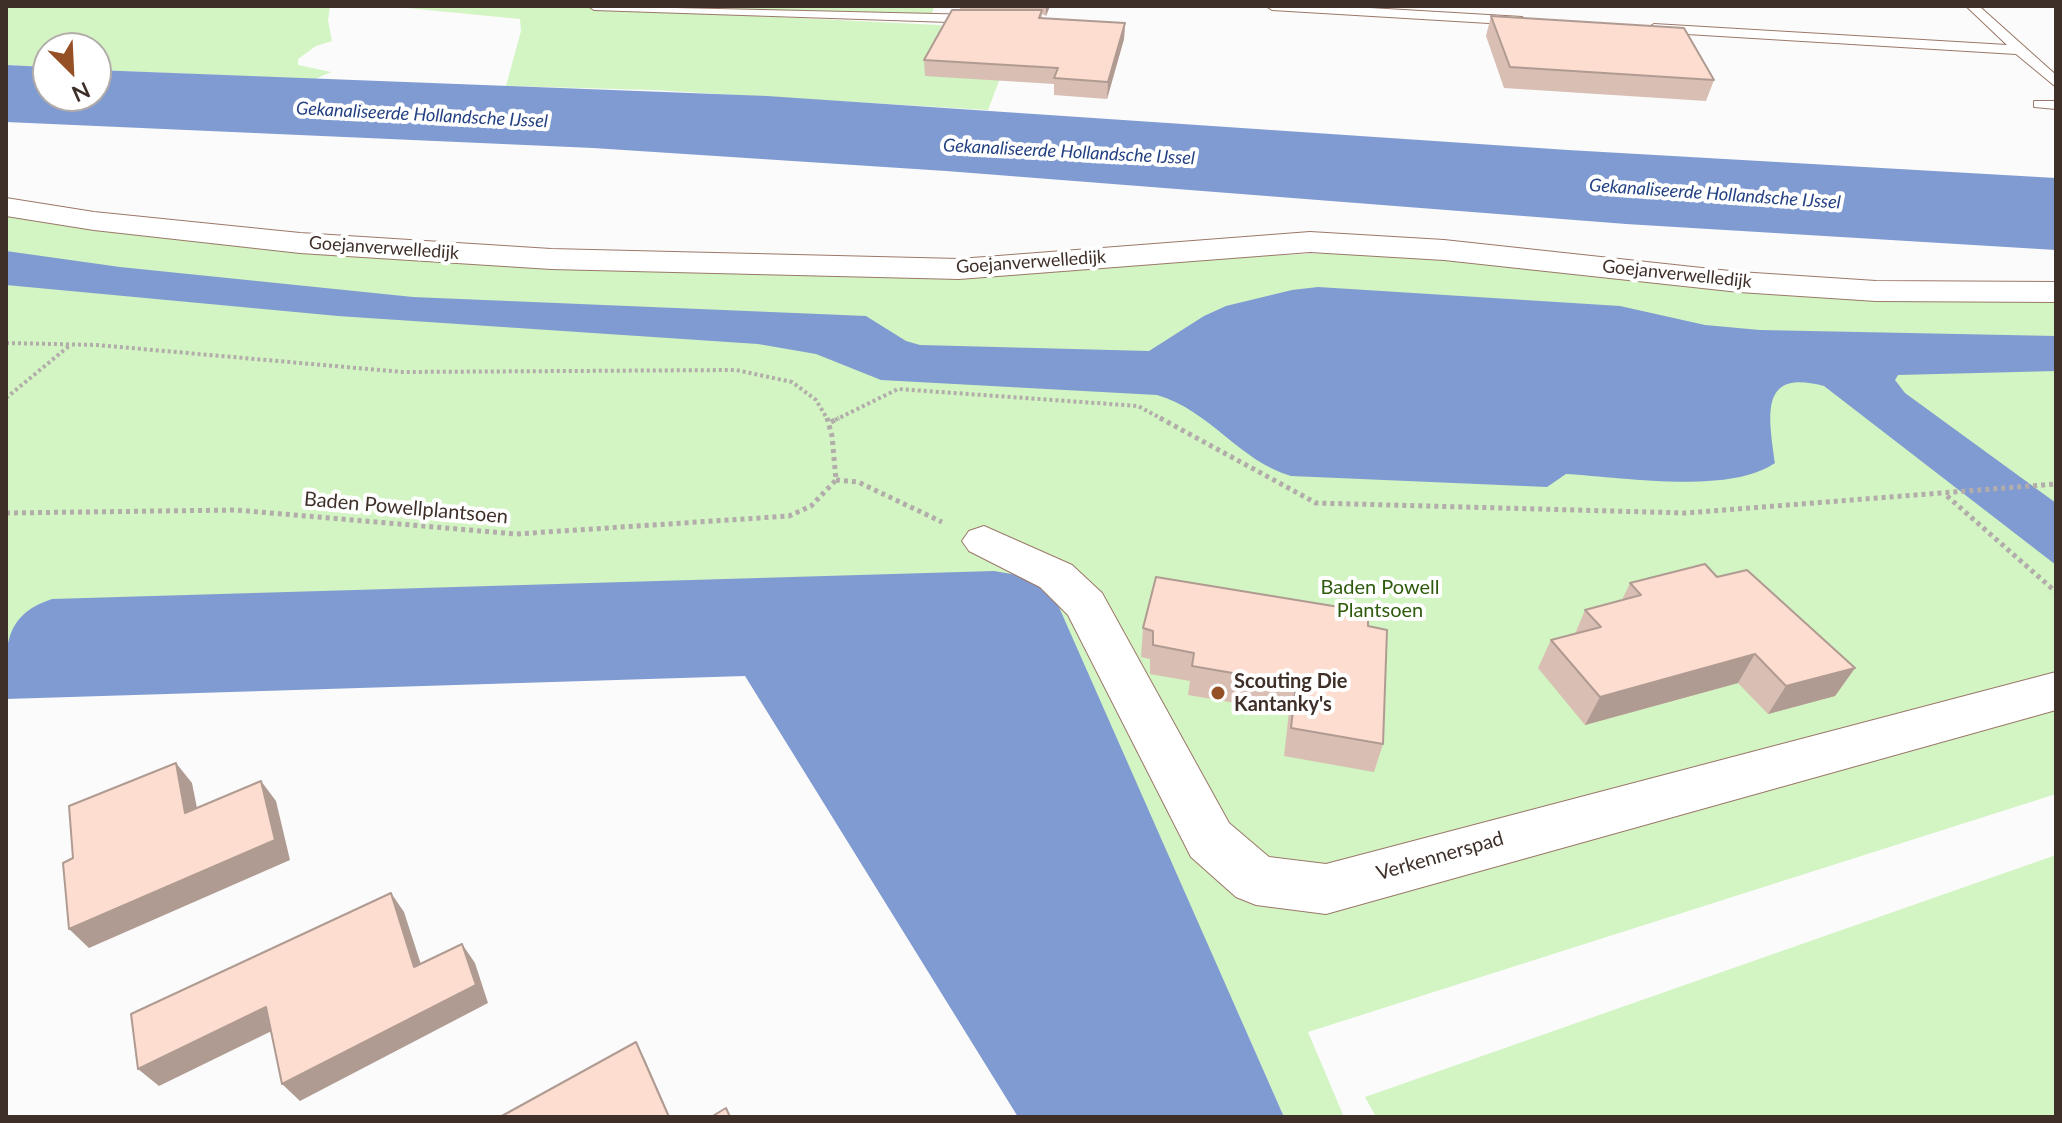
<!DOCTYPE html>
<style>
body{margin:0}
#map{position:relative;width:2062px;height:1123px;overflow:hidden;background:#fbfbfb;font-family:Lato,sans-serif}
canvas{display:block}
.frame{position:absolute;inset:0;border:8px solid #3e2f29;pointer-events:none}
.north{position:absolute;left:32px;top:32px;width:80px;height:80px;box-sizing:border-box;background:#fff;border:2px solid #b2aca9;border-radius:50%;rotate:156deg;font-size:22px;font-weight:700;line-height:32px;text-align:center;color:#3e2f29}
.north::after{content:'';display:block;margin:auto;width:28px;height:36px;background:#965026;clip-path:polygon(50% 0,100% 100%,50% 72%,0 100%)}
</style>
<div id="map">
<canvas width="2062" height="1123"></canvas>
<div class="frame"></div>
<div class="north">N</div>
</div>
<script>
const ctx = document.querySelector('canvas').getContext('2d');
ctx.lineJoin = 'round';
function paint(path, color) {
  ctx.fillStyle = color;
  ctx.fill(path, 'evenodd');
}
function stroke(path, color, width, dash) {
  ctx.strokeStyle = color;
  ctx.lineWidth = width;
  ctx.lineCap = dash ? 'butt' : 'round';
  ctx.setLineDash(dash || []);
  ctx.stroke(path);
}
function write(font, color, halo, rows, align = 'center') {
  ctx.font = font + ' Lato,sans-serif';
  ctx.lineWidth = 8;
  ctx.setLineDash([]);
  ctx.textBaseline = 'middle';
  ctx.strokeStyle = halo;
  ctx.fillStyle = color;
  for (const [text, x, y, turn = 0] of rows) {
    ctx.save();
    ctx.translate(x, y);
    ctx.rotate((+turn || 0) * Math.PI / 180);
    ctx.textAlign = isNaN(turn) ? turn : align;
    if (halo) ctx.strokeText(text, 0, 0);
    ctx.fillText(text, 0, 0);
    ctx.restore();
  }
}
paint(new Path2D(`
 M 6,6 L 330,6 L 328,20 L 332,41 L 316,46 L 298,59 L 298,65 L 331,72 L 315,79 L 96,70 L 96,48 L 48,48 L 48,67 L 6,65 Z
 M 386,6 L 558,6 L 939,25 L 955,29 L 1007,60 L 988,110 L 653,90 L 506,86 L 521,31 L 520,19 Z
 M 679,6 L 924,6 L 934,7 L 930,18 Z
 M 6,214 L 545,264 L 1237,257 L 1351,252 L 2056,300 L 2056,794 L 1308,1032 L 1344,1117 L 1284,1117 L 1233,1002 L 999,585 L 6,666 Z
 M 2056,855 L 2056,1117 L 1376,1117 L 1365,1097 Z`), '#d3f4c3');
paint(new Path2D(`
 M 6,65 L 48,67 L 48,96 L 96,96 L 96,70 L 767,96 L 1568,150 L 2056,178 L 2056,250 L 1626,224 L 946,171 L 593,148 L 6,122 Z
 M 6,251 L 120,267 L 413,297 L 866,316 L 906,341 L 920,345 L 1149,351 L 1204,316 L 1226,306 L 1292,290 L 1318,287 L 1620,306 L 1705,325 L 1760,330 L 2056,336 L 2056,371 L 1898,375 L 1895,380 L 1905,393 L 2056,503 L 2056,565 L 1824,386 C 1758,368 1769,417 1775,463 C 1729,495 1621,477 1566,474 L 1547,487 L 1291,476 C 1239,461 1210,410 1157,395 L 881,380 L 816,354 L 758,344 L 338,316 L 6,285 Z
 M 994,571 L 1047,580 L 1284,1117 L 1018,1117 L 745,676 L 6,699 C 6,652 0,616 52,599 Z`), '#809bd1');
const service = new Path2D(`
 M 588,6 L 979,15 L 985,19 L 979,23 L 594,10 Z
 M 1266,6 L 1336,6 L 1522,17 L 1528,21 L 1522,25 L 1272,10 Z
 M 1966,6 L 1979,6 L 2056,75 L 2056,87 L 2016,54 L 1654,32 L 1647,28 L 1654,24 L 2007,45 Z
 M 2034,101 L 2056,101 L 2056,109 L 2034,107 Z`);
const minor = new Path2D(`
 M 6,198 L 94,212 L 300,233 L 551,249 L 959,259 L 1310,232 L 1444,240 L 1739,272 L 1876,281 L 2056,282 L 2056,302 L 1876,301 L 1739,292 L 1444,260 L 1310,252 L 959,279 L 551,269 L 300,253 L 94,230 L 6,216 Z
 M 984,526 L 1072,565 L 1102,593 L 1229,823 L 1269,857 L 1326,864 L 2056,672 L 2056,710 L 1326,914 L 1256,905 L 1236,897 L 1191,857 L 1068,615 L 1040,587 L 969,551 L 962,541 L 969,531 Z`);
stroke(service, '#9b7869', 2);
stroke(minor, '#9b7869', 2);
stroke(new Path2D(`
 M 6,343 L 97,345 L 402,372 L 736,370 L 792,382 L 816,400 L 828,420
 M 6,398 L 69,346
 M 835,420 L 898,389 L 1138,406 L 1164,420`), '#b2adaa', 4, [3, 3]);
stroke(new Path2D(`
 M 1160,418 L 1316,503 L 1686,513 L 2056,484
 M 831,422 L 839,418
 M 836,480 L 858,482 L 942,522
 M 1947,496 L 2056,592
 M 6,513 L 236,510 L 516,534 L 789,516 L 811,506 L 836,480 L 832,436 L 827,418`), '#b2adaa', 5, [4, 4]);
paint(service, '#fff');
paint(minor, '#fff');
paint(new Path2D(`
 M 960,6 L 1050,6 L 1046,16 L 1042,14 L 1042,18 L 1125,23 L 1124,39 L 1107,99 L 1054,95 L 1054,84 L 925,76 L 924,60 L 960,10 Z
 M 1491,16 L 1714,80 L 1706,101 L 1504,88 L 1486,36 Z
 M 1717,577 L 1855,668 L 1835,696 L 1768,714 L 1738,683 L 1585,725 L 1538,668 L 1551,640 L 1575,634 L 1585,610 L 1622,600 L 1630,583 Z
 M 1339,613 L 1368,626 L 1383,744 L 1374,772 L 1284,756 L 1289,712 L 1188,695 L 1190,681 L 1150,674 L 1150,659 L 1141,657 L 1143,628 Z`), '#d9beb3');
paint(new Path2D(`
 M 1046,6 L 1050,6 L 1046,16 Z
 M 1125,23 L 1124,39 L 1107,99 L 1108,82 Z
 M 1755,654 L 1738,683 L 1585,725 L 1600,697 Z
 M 1855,668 L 1835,696 L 1768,714 L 1786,686 Z
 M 176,763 L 192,783 L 202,833 L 185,813 Z
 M 261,781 L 276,801 L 290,860 L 89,948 L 69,929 Z
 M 391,893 L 404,912 L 428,986 L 414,967 Z
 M 462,944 L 475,963 L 488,1003 L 300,1101 L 282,1084 Z
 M 266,1007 L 284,1025 L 159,1086 L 138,1069 Z
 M 636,1042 L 645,1060 L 670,1117 L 669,1117 Z`), '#b09b92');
const building = new Path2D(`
 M 952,10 L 1042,10 L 1039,18 L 1125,23 L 1108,82 L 1054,78 L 1058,68 L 924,60 Z
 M 1491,16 L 1684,28 L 1714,80 L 1510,67 Z
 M 1705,564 L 1717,577 L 1747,570 L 1855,668 L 1786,686 L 1755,654 L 1600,697 L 1551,640 L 1601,627 L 1585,610 L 1641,595 L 1630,583 Z
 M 1156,577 L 1339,607 L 1339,613 L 1368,618 L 1368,626 L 1387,630 L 1383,744 L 1291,728 L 1296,684 L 1192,666 L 1194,653 L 1153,645 L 1153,631 L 1143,628 Z
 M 176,763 L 185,813 L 261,781 L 275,840 L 69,929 L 63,863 L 73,858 L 69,806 Z
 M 391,893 L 414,967 L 462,944 L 476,985 L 282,1084 L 266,1007 L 138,1069 L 131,1014 Z
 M 636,1042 L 669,1117 L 500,1117 Z
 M 726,1108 L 730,1117 L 711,1117 Z`);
paint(building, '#fcddd0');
stroke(building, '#b09b92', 2);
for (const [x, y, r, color] of [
 [1218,693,8,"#965026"]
]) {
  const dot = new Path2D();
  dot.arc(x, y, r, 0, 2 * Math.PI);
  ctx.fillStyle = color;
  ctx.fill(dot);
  stroke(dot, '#fff', 3);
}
write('italic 18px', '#244183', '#fff', [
 ["Gekanaliseerde Hollandsche IJssel",422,115,3],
 ["Gekanaliseerde Hollandsche IJssel",1069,152,3],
 ["Gekanaliseerde Hollandsche IJssel",1715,194,4]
]);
write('18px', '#3e2f29', '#fff', [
 ["Goejanverwelledijk",384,248,4],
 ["Goejanverwelledijk",1031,262,-4],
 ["Goejanverwelledijk",1677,274,6]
]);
write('20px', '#3e2f29', '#fff', [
 ["Baden Powellplantsoen",406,508,5],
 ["Verkennerspad",1440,856,-16]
]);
write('20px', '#2e5b0d', '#fff', [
 ["Baden Powell",1380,588],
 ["Plantsoen",1380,611]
]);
write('bold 20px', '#3e2f29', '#fff', [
 ["Scouting Die",1234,682],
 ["Kantanky's",1234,705]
], 'left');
</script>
